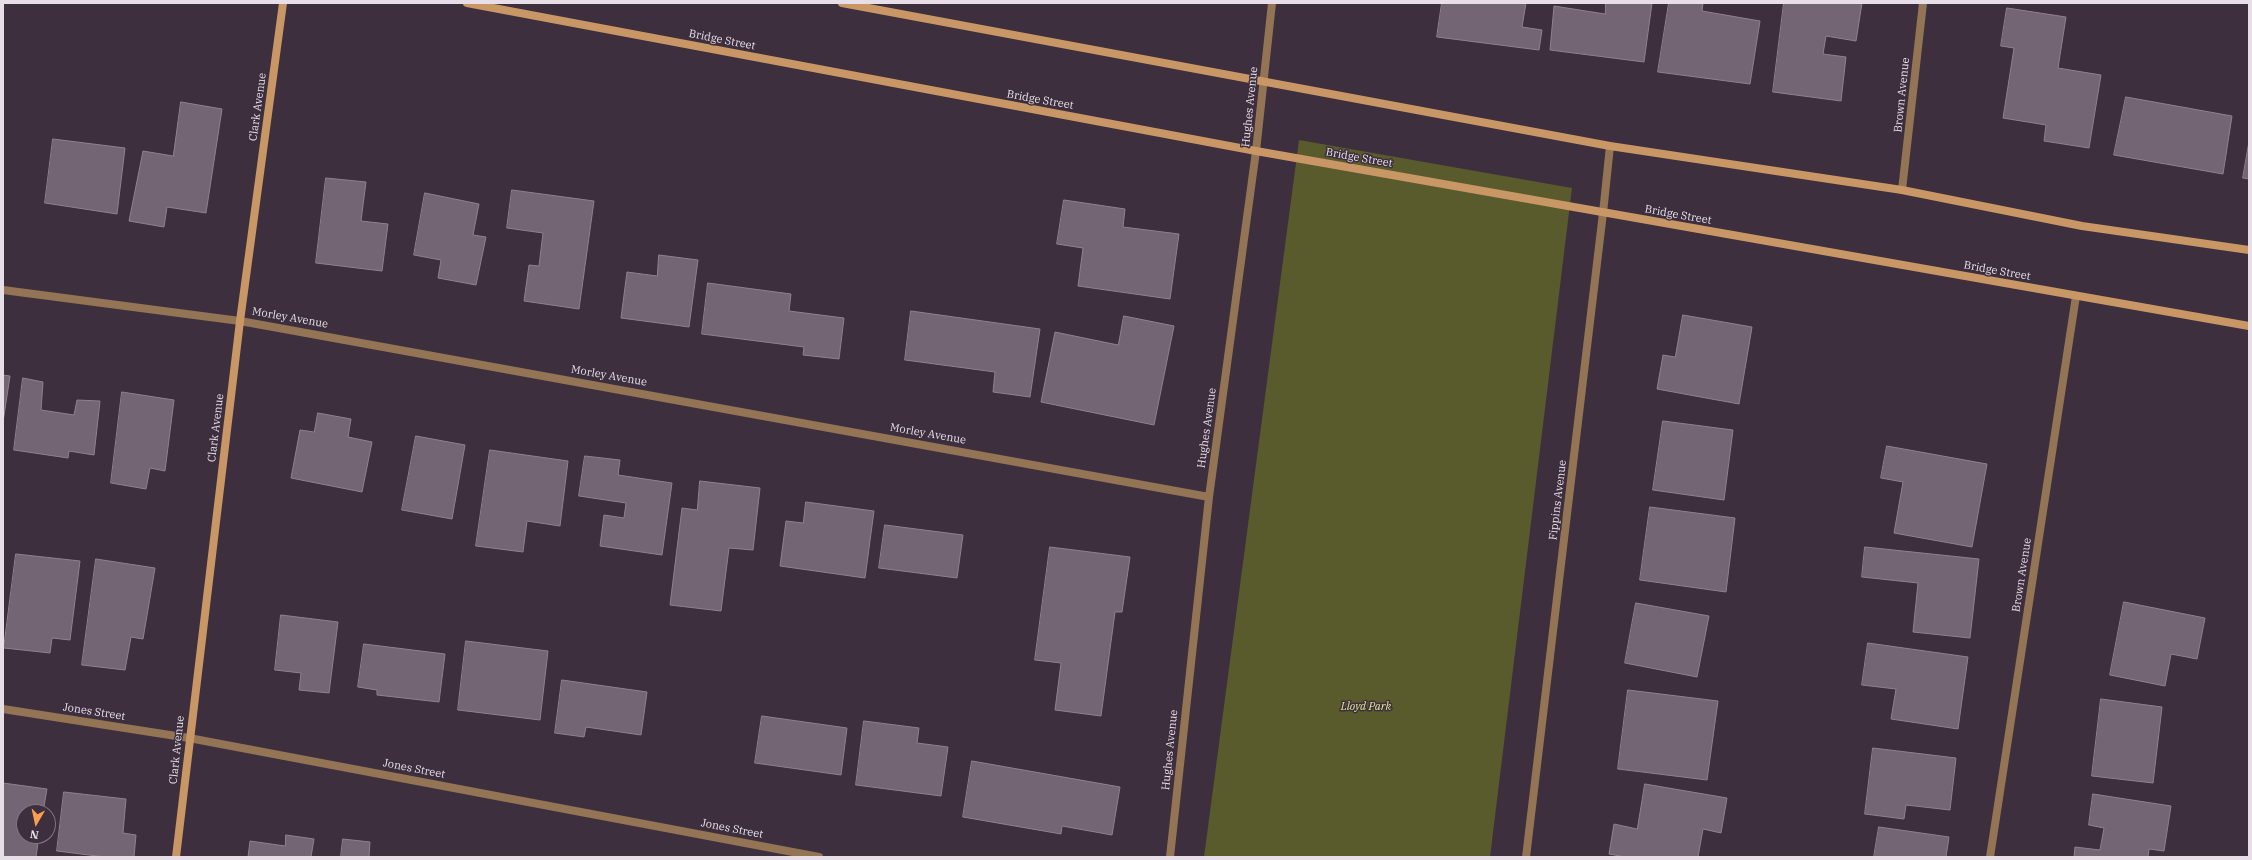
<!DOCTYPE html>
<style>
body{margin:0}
#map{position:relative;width:2252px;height:860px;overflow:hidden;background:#3d2f3d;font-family:"IBM Plex Serif",serif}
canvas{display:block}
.frame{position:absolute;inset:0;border:4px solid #e7dee7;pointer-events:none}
.north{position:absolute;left:16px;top:804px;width:40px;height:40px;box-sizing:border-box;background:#3d2f3d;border:1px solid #817581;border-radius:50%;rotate:189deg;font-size:11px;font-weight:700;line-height:16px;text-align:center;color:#e7dee7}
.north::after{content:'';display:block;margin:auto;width:14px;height:18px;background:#fb9e51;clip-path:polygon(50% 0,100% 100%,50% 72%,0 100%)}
</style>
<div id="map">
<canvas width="2252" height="860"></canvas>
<div class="frame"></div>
<div class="north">N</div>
</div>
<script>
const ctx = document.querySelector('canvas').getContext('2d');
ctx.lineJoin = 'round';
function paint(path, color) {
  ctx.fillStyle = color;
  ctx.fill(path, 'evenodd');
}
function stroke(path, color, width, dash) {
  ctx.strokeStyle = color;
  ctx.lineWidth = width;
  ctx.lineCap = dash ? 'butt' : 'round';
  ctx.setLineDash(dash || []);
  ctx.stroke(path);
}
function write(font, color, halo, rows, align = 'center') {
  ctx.font = font + ' "IBM Plex Serif",serif';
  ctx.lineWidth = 3;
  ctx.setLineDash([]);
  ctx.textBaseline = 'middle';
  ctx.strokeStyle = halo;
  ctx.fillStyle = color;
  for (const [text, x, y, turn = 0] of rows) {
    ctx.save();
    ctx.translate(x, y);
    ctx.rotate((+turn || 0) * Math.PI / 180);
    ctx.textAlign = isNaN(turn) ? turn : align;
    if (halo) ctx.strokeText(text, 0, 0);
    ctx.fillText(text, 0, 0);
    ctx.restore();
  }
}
paint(new Path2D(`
 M 1299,140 L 1572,188 L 1490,857 L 1204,857 Z`), '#595b2c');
const building = new Path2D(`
 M 1442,3 L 1526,3 L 1522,27 L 1542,30 L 1539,50 L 1437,37 Z
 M 1606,3 L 1652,3 L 1644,62 L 1550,50 L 1554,6 L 1605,14 Z
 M 1669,3 L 1703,3 L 1702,11 L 1760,21 L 1750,84 L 1658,72 Z
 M 1784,3 L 1862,3 L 1856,41 L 1826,36 L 1823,54 L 1846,57 L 1841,101 L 1773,92 Z
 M 2007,8 L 2066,17 L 2058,68 L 2101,75 L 2089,148 L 2044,141 L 2046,125 L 2003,118 L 2014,48 L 2001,46 Z
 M 2126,97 L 2232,116 L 2223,174 L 2114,155 Z
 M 181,102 L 222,109 L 206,213 L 167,207 L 164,227 L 129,221 L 143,151 L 173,156 Z
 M 53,139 L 125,148 L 117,214 L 45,203 Z
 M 2249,142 L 2249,179 L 2243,178 Z
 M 326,178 L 366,182 L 361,221 L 388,224 L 382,271 L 316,263 Z
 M 512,190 L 594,201 L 579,309 L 524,301 L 529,265 L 539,266 L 543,233 L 507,228 Z
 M 425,193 L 479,204 L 473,235 L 486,237 L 476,285 L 438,278 L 441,260 L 414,255 Z
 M 1064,200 L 1125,209 L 1123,227 L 1179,234 L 1170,299 L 1078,286 L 1083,248 L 1057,244 Z
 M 659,255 L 698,260 L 689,327 L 621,318 L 627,272 L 657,276 Z
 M 708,283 L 791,294 L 789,311 L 844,318 L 839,359 L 803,355 L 804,347 L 702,334 Z
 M 911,311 L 1040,329 L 1030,397 L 993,392 L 995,372 L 905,360 Z
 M 1683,315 L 1752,327 L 1739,404 L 1657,389 L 1663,355 L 1675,357 Z
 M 1124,316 L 1174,326 L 1154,425 L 1041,402 L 1055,332 L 1118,345 Z
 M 3,375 L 10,376 L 3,422 Z
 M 23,378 L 43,382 L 41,410 L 74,415 L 77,400 L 100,401 L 94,455 L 69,451 L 68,458 L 14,450 Z
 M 122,392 L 174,400 L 165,471 L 150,468 L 146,489 L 111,483 Z
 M 318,413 L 351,419 L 348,437 L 372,442 L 362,492 L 291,478 L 300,430 L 314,432 Z
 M 1663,421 L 1733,430 L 1724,500 L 1653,490 Z
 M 416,436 L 465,445 L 452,519 L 402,510 Z
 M 1887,446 L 1987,464 L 1972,547 L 1894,533 L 1903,482 L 1881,478 Z
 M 490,450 L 568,461 L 560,526 L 527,521 L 523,552 L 476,546 Z
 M 585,456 L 620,460 L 618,475 L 672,483 L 662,555 L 600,546 L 604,515 L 624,518 L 626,503 L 579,496 Z
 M 700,481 L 760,488 L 753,550 L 729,548 L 721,611 L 670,605 L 682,508 L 697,510 Z
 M 806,502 L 874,511 L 865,578 L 780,566 L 786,521 L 803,523 Z
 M 1650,507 L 1735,518 L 1726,592 L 1640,580 Z
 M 885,525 L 963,535 L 957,578 L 879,568 Z
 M 1050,547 L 1130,557 L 1122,612 L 1115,612 L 1101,716 L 1055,710 L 1061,663 L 1035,660 Z
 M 1865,547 L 1979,559 L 1970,638 L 1913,632 L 1918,583 L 1862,577 Z
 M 16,554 L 80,561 L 70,640 L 52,638 L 50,653 L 4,648 Z
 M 96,559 L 155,568 L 143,639 L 131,637 L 125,670 L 82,665 Z
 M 2124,602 L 2205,618 L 2197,659 L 2171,654 L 2165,686 L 2110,675 Z
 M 1636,603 L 1709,616 L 1697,677 L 1625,663 Z
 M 281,615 L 338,622 L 329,693 L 299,690 L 301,673 L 275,670 Z
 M 466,641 L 548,651 L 540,720 L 458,710 Z
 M 1868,643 L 1968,657 L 1958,729 L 1891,719 L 1896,689 L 1862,685 Z
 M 364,644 L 445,654 L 439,702 L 377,695 L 377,690 L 358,687 Z
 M 562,680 L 647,692 L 641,735 L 586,727 L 584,737 L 555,733 Z
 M 1628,690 L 1718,701 L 1707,780 L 1618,769 Z
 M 2101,699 L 2162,707 L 2153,783 L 2092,776 Z
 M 762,716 L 847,728 L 841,775 L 755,763 Z
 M 864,721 L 919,728 L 917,743 L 948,747 L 941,796 L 856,785 Z
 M 1873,748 L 1956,758 L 1950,810 L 1906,805 L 1904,819 L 1865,814 Z
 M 972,761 L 1120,787 L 1112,835 L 1062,826 L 1061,834 L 963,817 Z
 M 3,783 L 47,789 L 43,812 L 24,812 L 24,836 L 39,836 L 36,857 L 3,857 Z
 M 1645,784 L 1727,798 L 1721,833 L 1703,829 L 1698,857 L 1625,857 L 1609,854 L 1614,824 L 1637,829 Z
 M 64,792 L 126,799 L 123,833 L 136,835 L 134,857 L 105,857 L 57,851 Z
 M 2093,794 L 2171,806 L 2164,851 L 2149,849 L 2148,857 L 2074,857 L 2075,847 L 2100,850 L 2104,828 L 2089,825 Z
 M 1879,827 L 1949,837 L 1946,857 L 1874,857 Z
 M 286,835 L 314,839 L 311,857 L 248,857 L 250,841 L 285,846 Z
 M 343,839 L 370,842 L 369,857 L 341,857 Z`);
paint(building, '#746574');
stroke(building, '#908090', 1);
stroke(new Path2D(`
 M 1902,190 L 1923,3
 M 3,290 L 240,321 L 1209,497
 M 3,709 L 189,738 L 819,857
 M 1170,857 L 1209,497 L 1256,151 L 1272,3
 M 1526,857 L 1603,213 L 1610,146
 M 1990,857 L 2076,296`), '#937455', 8);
stroke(new Path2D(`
 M 467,3 L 1256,151 L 2249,326
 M 842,3 L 1610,146 L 1902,190 L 2082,226 L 2249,250
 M 176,857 L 240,321 L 283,3`), '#c89765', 8);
write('11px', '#e7dee7', '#3d2f3d', [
 ["Bridge Street",722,40,11],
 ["Brown Avenue",1902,95,-84],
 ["Bridge Street",1040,100,10],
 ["Clark Avenue",258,107,-82],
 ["Hughes Avenue",1250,107,-84],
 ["Bridge Street",1359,158,10],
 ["Bridge Street",1678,215,10],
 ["Bridge Street",1997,271,10],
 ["Morley Avenue",290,318,10],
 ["Morley Avenue",609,376,10],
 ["Clark Avenue",216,428,-83],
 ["Hughes Avenue",1207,428,-82],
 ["Morley Avenue",928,434,10],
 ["Fippins Avenue",1558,500,-83],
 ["Brown Avenue",2022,575,-81],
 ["Jones Street",94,712,9],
 ["Clark Avenue",177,750,-84],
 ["Hughes Avenue",1170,750,-84],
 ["Jones Street",414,769,11],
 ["Jones Street",732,829,11]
]);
write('italic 11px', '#e3e798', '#3d2f3d', [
 ["Lloyd Park",1366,707]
]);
</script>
